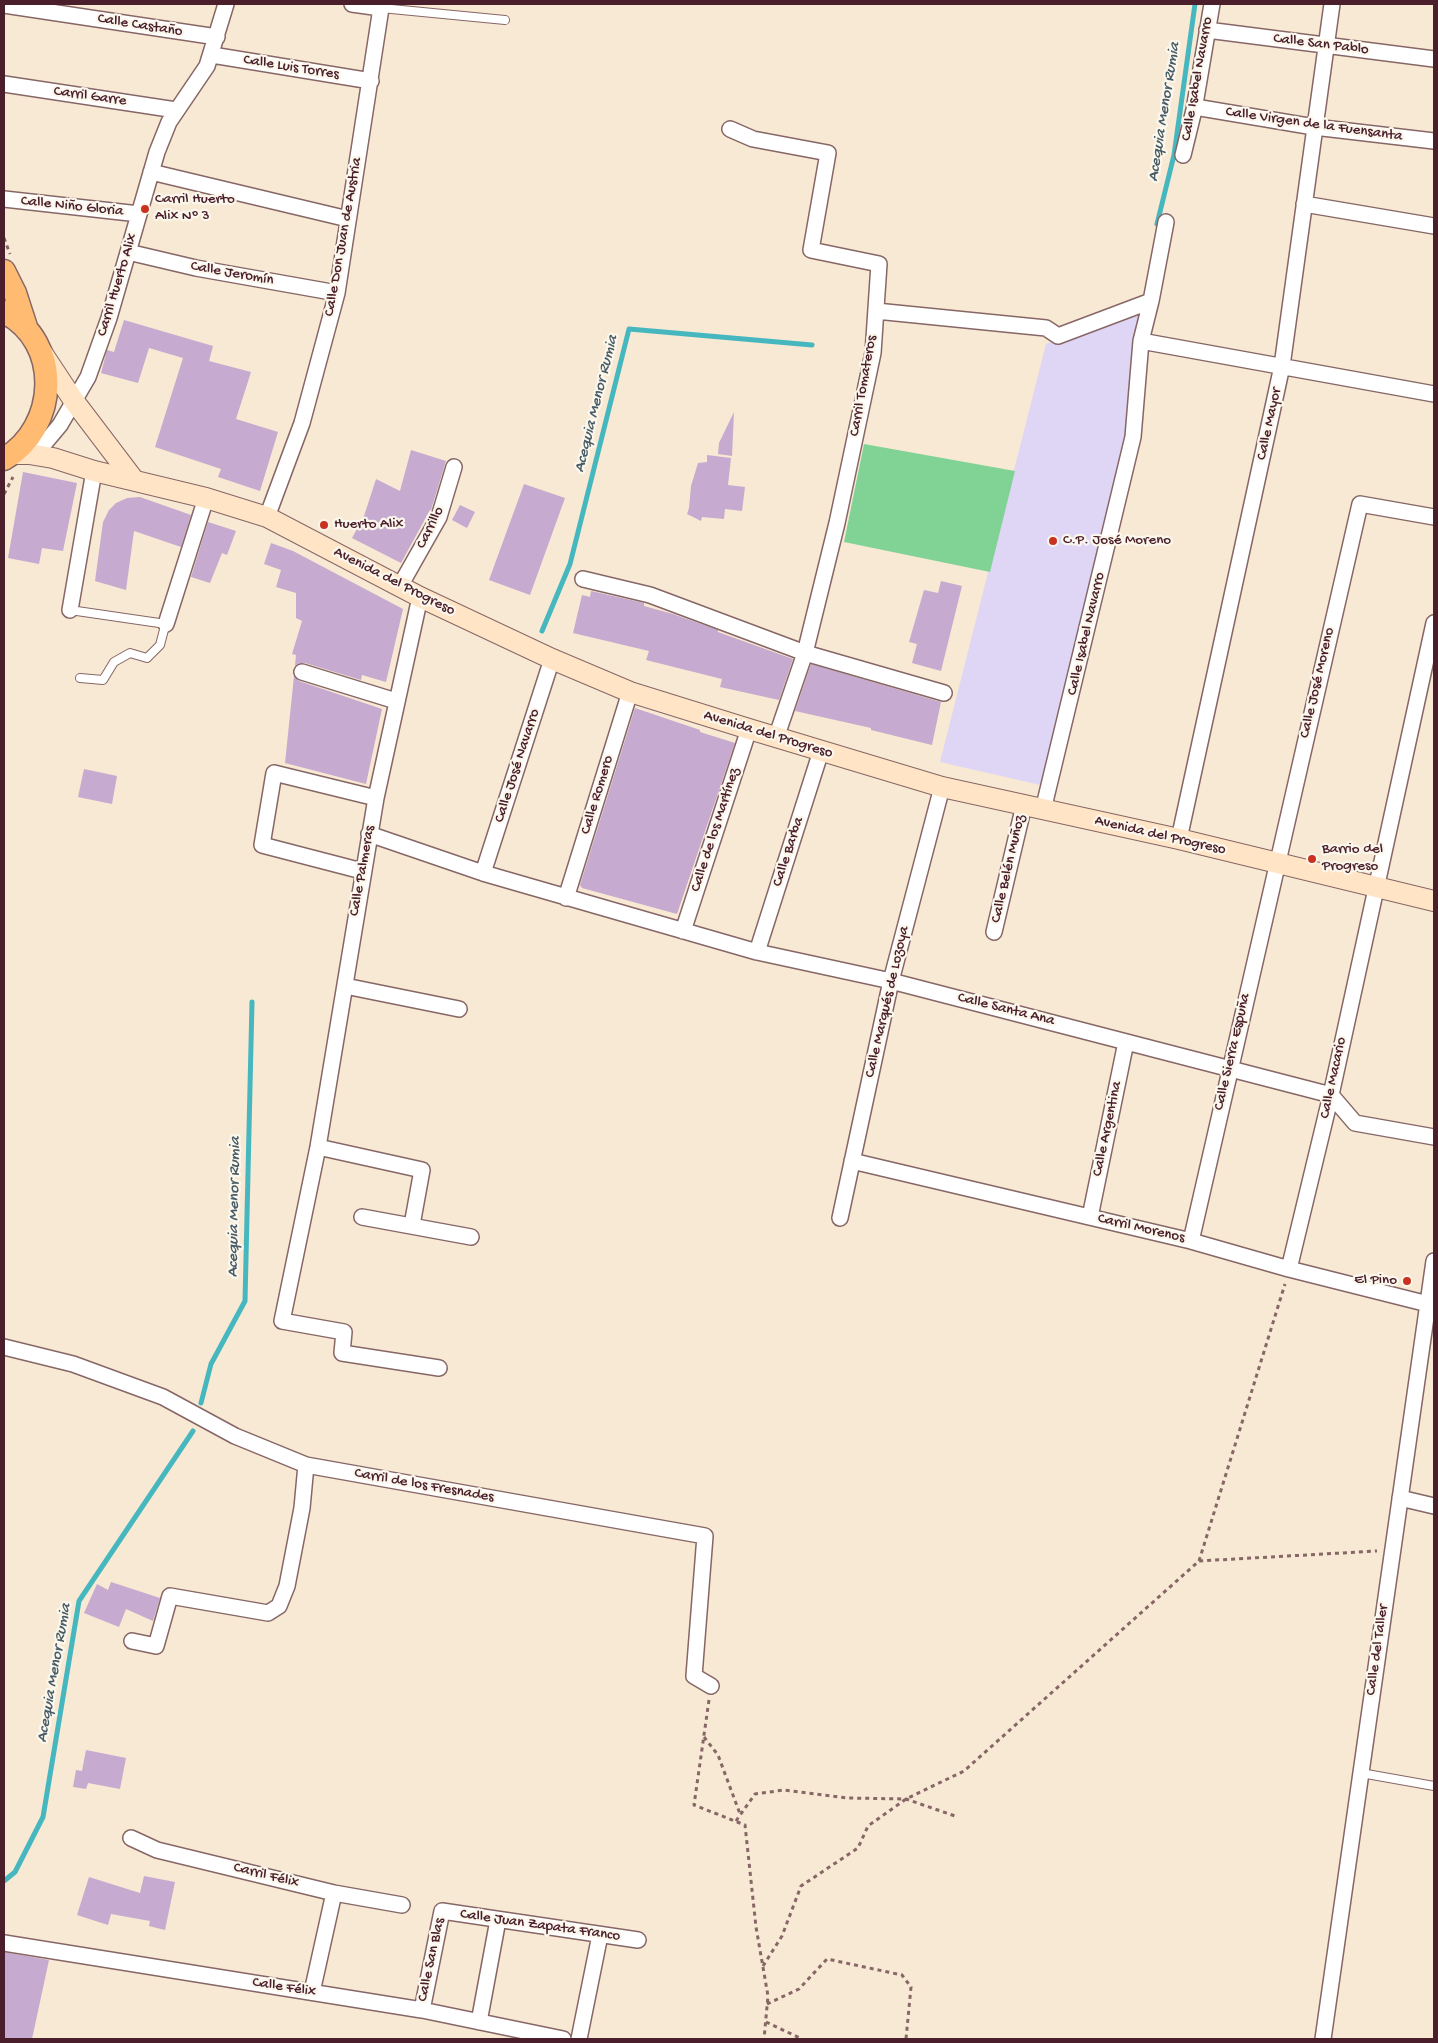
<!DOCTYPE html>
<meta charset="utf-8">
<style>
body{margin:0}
#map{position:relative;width:1438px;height:2043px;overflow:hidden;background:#f7e9d3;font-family:"Gochi Hand",sans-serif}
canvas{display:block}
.frame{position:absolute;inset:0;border:5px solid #4a1f2b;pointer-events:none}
</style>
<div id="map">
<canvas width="1438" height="2043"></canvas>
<div class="frame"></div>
</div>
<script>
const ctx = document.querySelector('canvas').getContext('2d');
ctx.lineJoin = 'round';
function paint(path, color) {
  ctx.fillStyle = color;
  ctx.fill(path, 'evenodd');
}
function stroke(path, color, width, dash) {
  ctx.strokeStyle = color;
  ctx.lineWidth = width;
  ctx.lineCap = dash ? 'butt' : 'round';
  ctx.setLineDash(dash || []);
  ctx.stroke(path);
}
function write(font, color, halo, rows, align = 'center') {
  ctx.font = font + ' "Gochi Hand",sans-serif';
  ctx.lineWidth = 4.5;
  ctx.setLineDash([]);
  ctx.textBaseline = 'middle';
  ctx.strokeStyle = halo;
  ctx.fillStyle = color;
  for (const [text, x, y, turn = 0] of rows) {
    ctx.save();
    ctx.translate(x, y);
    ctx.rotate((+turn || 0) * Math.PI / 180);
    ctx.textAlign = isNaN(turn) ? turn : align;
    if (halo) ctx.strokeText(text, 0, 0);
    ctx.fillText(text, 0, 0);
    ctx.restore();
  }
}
paint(new Path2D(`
 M 1151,301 L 1133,437 L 1049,787 L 940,762 L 1046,344 Z`), '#dfd5f5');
paint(new Path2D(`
 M 864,444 L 1015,471 L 990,572 L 844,542 Z`), '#81d395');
stroke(new Path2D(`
 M 1157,224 L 1174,155 L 1195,4
 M 542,631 L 570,564 L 629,329 L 812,345
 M 201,1403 L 211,1364 L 245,1301 L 252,1002
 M 4,1881 L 15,1872 L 43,1817 L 79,1601 L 193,1431`), '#47b7bf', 5);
paint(new Path2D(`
 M 124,320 L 213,346 L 209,361 L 251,372 L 236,419 L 278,432 L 260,491 L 218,477 L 221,469 L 155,447 L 183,358 L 149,348 L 138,383 L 101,373 L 107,350 L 114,352 Z
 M 734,412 L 732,456 L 718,454 L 719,443 Z
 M 411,450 L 446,461 L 431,510 L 430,510 L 401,563 L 352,538 L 364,516 L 376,479 L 400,491 Z
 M 707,455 L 731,458 L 728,485 L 745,487 L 742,511 L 725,509 L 724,519 L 702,517 L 701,521 L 687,514 L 689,508 L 691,486 L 698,463 L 707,462 Z
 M 23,472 L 77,483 L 63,551 L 42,548 L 39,564 L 8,558 Z
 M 524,484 L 565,498 L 530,595 L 489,580 Z
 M 140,497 L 191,515 L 181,547 L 134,531 L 126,590 L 95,581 L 103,522 L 109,510 L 116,503 L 127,498 Z
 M 460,505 L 475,512 L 467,528 L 452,520 Z
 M 208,522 L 236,531 L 227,555 L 222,553 L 210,583 L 191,577 Z
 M 271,543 L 293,551 L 403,609 L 386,682 L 362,675 L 361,680 L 305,663 L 299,663 L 295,666 L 296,655 L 292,654 L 302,621 L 296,618 L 296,593 L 276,587 L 281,570 L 264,564 Z
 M 941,581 L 962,586 L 941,671 L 912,663 L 917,644 L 909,642 L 924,590 L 938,593 Z
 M 591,591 L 644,603 L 644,606 L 673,614 L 718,630 L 718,632 L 793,659 L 779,700 L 720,687 L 722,679 L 646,660 L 649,651 L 573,633 L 582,595 L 590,597 Z
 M 811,664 L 941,702 L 932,745 L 871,730 L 871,728 L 795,711 Z
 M 294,676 L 299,681 L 382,709 L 366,784 L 285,763 Z
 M 635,708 L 700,730 L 700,732 L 735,743 L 677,914 L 582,888 L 580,885 Z
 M 84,769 L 117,776 L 112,804 L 78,797 Z
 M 111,1582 L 160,1598 L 153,1621 L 126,1609 L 119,1627 L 84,1613 L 97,1584 L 108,1590 Z
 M 86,1750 L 126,1758 L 120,1789 L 88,1783 L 86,1789 L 73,1787 L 76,1770 L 82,1771 Z
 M 144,1876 L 175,1882 L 165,1930 L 149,1926 L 150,1921 L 111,1914 L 108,1925 L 77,1915 L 89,1877 L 140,1893 Z
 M 4,1952 L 49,1960 L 32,2039 L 4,2039 Z`), '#c6aad0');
const service = new Path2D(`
 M 381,8 L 505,20
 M 70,610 L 166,624
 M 80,678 L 103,680 L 114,662 L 130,653 L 147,658 L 160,645 L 166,622
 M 1361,1773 L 1434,1786`);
const minor = new Path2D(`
 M 4,5 L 217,37
 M 1207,30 L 1434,59
 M 212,55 L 371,81
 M 4,84 L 176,110
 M 1195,107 L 1314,127 L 1434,141
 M 730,129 L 753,139 L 828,153 L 811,250 L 879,264 L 873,353 L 837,523 L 805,653 L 776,738
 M 1183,155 L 1194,110 L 1212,4
 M 151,172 L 348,219
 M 4,199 L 139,214
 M 1304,204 L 1434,226
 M 128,252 L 196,268 L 337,293
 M 876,311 L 1046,328 L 1058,336 L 1151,301
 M 1141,341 L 1434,394
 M 29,454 L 44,444 L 60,425 L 88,377 L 109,318 L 157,152 L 169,122 L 207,66 L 226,4
 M 267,517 L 302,423 L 337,293 L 381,8 L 352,4
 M 583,579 L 650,595 L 805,653 L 944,693
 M 400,586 L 439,517 L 454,467
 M 420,597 L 376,798 L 318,1147 L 282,1321 L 344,1332 L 342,1353 L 439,1368
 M 70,610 L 94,471
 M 166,624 L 206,498
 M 302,672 L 396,701
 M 1043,810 L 1133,437 L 1141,341 L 1151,301 L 1166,222
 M 369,834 L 483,873 L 757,952 L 891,981 L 1331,1095 L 1355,1123 L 1434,1137
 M 1179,839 L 1282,366 L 1332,4
 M 362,871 L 262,845 L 274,773 L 376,798
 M 483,873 L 552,659
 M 566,898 L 630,692
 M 683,931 L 749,729
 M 994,932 L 1024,805
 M 757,952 L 821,751
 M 345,986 L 459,1009
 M 318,1147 L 422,1170 L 412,1225
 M 852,1161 L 1191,1241 L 1289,1269 L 1428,1304
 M 362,1217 L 471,1237
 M 1090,1217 L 1126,1042
 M 840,1218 L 891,981 L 942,787
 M 1191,1241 L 1360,504 L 1434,517
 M 1289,1269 L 1331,1095 L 1434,623
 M 4,1347 L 73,1364 L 163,1397 L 235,1436 L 306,1465 L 705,1536 L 694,1676 L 711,1686
 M 1400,1498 L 1434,1506
 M 132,1641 L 156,1646 L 170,1596 L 268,1613 L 279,1606 L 287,1586 L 302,1508 L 306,1465
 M 131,1838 L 157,1850 L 334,1893 L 402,1905
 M 4,1943 L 422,2010 L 563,2039
 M 312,1992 L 334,1893
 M 422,2010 L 442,1911 L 638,1940
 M 479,2022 L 498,1920
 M 579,2039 L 600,1935
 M 1323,2039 L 1434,1261`);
const secondary = new Path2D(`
 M 41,351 L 74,401 L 134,480
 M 13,454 L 29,454 L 53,458 L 94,471 L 206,498 L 267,517 L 420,597 L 552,659 L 630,692 L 749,729 L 942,787 L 1179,839 L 1434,901`);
const primary = new Path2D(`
 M 4,271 L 15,293 L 27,330
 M 4,312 C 63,342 58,428 4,459`);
stroke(service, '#876666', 10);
stroke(minor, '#876666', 18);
stroke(secondary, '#876666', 22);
stroke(primary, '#876666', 25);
stroke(new Path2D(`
 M 4,238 L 10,254
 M 4,494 L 13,477
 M 1199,1561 L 1285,1284
 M 709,1700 L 694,1805 L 745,1825 L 756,1927 L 768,1996 L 764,2039
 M 704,1737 L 718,1755 L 740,1814
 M 736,1821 L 755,1794 L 784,1790 L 848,1798 L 906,1799 L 955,1816
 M 763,1966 L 782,1936 L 801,1886 L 858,1848 L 868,1826 L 906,1799 L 964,1771 L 1199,1561 L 1377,1551
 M 767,2004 L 799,1989 L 827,1959 L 902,1975 L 911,1987 L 906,2039
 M 766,2022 L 802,2039`), '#876666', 3, [4, 4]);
stroke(service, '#fff', 8);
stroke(minor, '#fff', 15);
stroke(secondary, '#ffe4c6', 20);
stroke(primary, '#febb71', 22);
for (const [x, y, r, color] of [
 [145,209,5,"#c8321e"],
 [324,525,5,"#c8321e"],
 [1053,541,5,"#c8321e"],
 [1312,859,5,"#c8321e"],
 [1407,1281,5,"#c8321e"]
]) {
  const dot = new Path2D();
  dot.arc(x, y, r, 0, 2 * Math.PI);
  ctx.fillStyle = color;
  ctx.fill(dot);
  stroke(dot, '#fbf7ec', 2);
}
write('15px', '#4a1f2b', '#fbf7ec', [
 ["Calle Castaño",140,26,9],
 ["Calle San Pablo",1321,45,7],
 ["Calle Luis Torres",291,68,9],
 ["Calle Isabel Navarro",1198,79,-80],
 ["Carril Garre",90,97,8],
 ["Calle Virgen de la Fuensanta",1314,125,8],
 ["Calle Niño Gloria",72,207,6],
 ["Calle Don Juan de Austria",344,237,-80],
 ["Calle Jeromín",232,274,10],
 ["Carril Huerto Alix",118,285,-73],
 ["Carril Tomateros",864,386,-80],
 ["Calle Mayor",1270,424,-78],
 ["Carrillo",431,528,-64],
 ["Avenida del Progreso",394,582,27],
 ["Calle Isabel Navarro",1087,634,-77],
 ["Calle José Moreno",1318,683,-77],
 ["Avenida del Progreso",768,735,17],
 ["Calle José Navarro",518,766,-72],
 ["Calle Romero",598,795,-73],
 ["Calle de los Martínez",716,830,-72],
 ["Avenida del Progreso",1160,836,13],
 ["Calle Barba",789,852,-72],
 ["Calle Belén Muñoz",1009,869,-77],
 ["Calle Palmeras",363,871,-80],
 ["Calle Marqués de Lozoya",888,1002,-77],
 ["Calle Santa Ana",1006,1010,14],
 ["Calle Sierra Espuña",1233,1052,-77],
 ["Calle Macario",1334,1078,-78],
 ["Calle Argentina",1108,1129,-78],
 ["Carril Morenos",1141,1229,13],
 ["Carril de los Fresnades",424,1486,10],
 ["Calle del Taller",1378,1650,-82],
 ["Carril Félix",266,1876,14],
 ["Calle Juan Zapata Franco",540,1926,8],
 ["Calle San Blas",432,1960,-78],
 ["Calle Félix",284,1988,9]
]);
write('15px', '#4a1f2b', '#fbf7ec', [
 ["Carril Huerto",155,200],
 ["Alix Nº 3",155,217],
 ["Huerto Alix",334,525],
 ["C.P. José Moreno",1063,541],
 ["Barrio del",1322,850],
 ["Progreso",1322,867],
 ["El Pino",1397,1281,"right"]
], 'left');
write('italic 16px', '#495c66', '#fbf7ec', [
 ["Acequia Menor Rumia",1165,112,-81],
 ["Acequia Menor Rumia",597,404,-76],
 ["Acequia Menor Rumia",235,1207,-89],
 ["Acequia Menor Rumia",55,1673,-80]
]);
</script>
